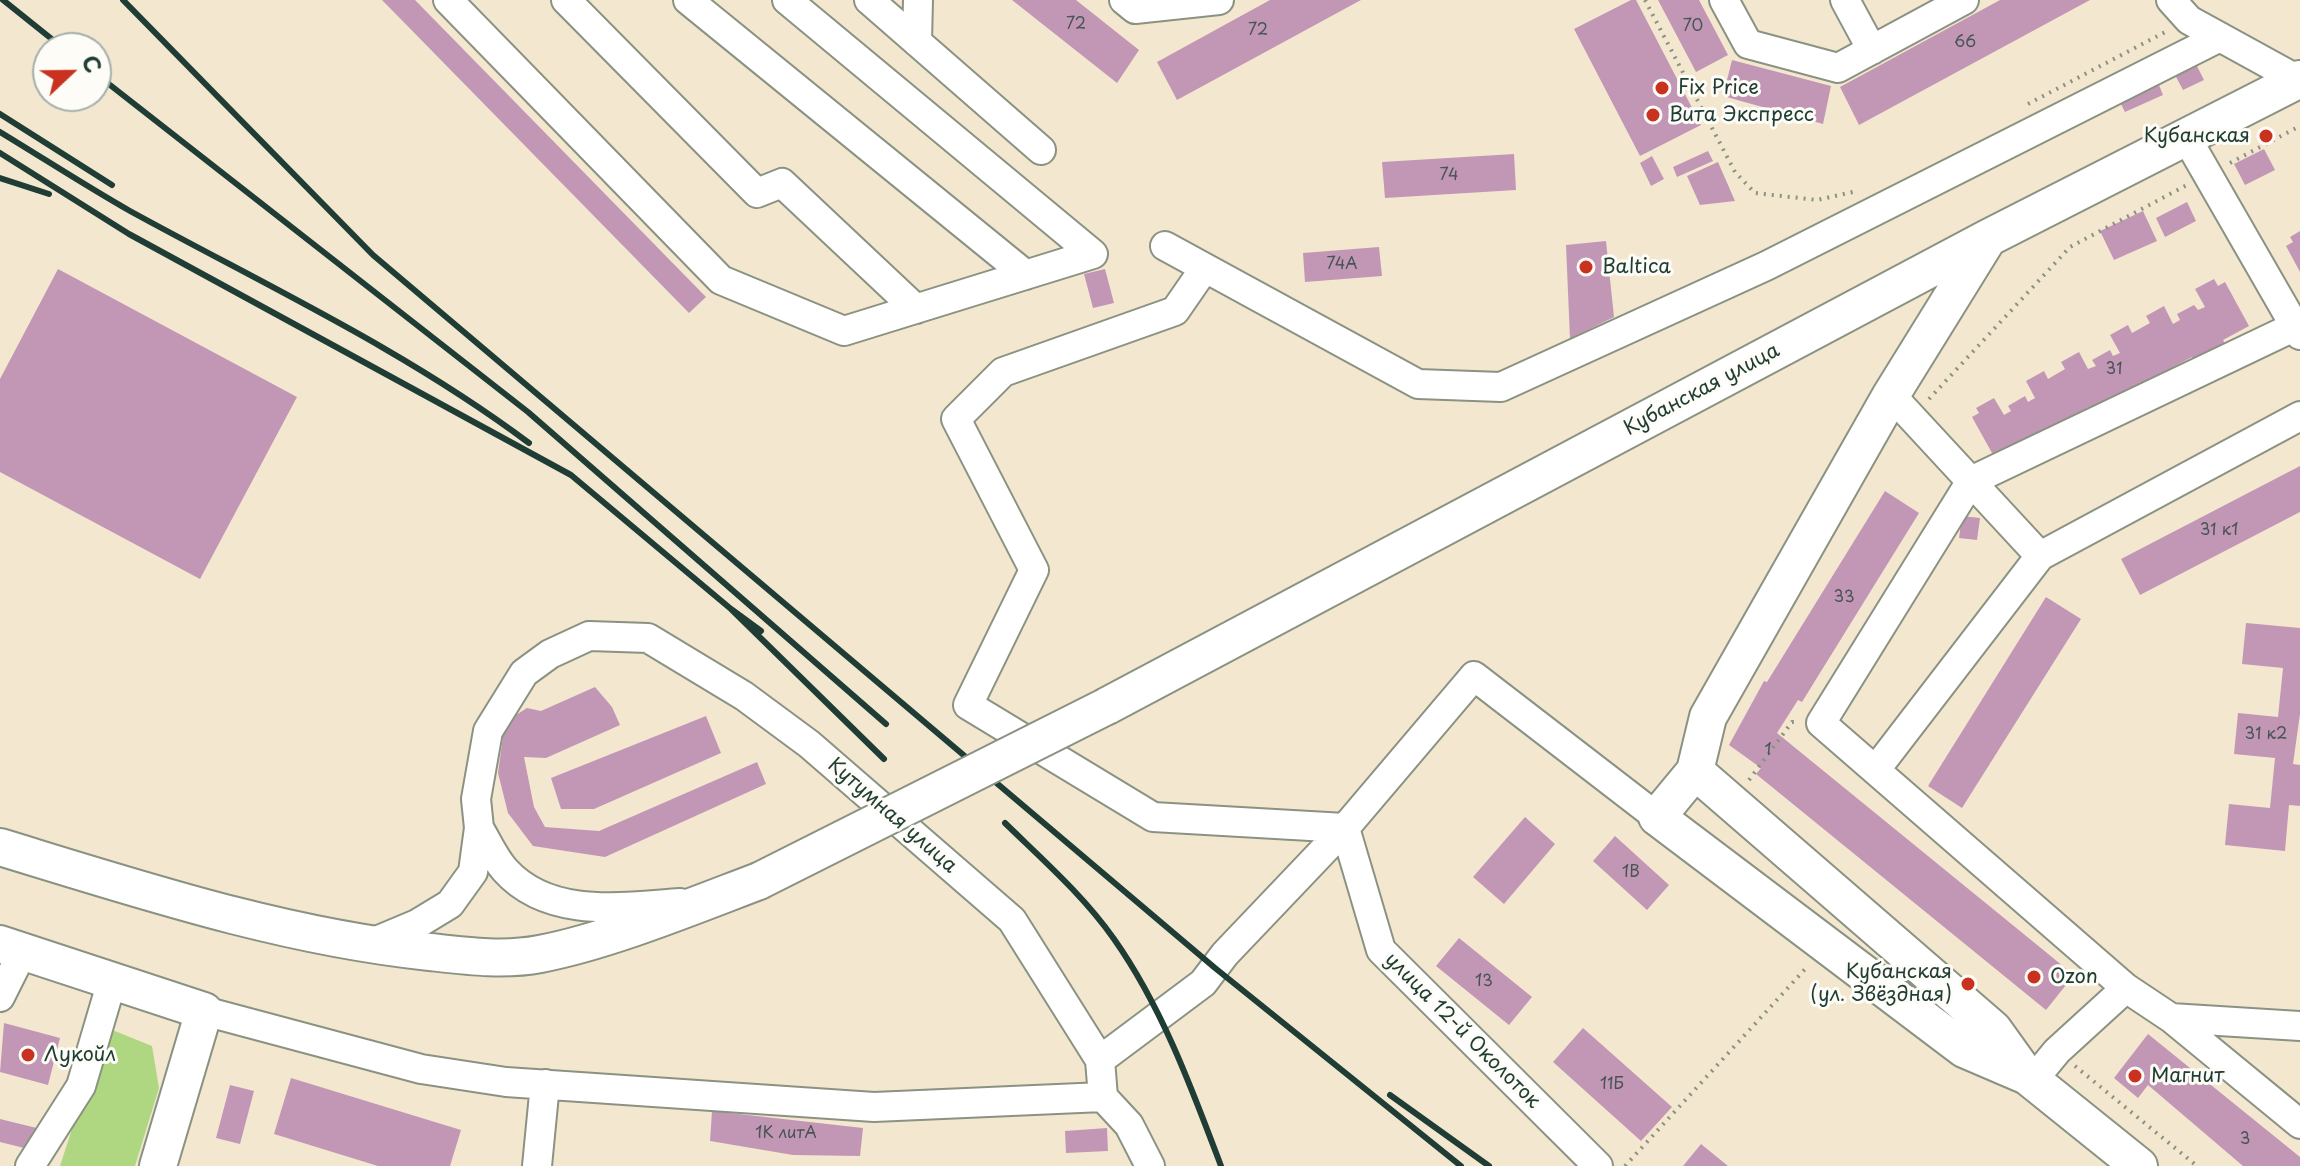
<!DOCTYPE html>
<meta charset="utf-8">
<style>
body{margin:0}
#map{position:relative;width:2300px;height:1166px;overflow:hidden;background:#f4e7d0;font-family:"Playpen Sans",sans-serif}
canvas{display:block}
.north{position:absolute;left:32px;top:32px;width:80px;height:80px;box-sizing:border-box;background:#fdfcf7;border:2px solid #a4b0a9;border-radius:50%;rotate:68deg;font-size:22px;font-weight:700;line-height:32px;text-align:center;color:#1f3d34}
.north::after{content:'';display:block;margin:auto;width:28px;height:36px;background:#c8321e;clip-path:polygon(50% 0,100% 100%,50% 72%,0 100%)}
</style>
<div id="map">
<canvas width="2300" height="1166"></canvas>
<div class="north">С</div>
</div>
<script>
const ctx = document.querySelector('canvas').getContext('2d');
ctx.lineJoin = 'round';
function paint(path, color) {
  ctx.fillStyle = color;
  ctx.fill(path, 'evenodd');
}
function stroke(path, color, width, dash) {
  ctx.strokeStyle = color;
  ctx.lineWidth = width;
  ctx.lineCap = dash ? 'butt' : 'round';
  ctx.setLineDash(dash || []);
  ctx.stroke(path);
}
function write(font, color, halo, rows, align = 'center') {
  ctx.font = font + ' "Playpen Sans",sans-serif';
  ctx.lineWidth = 6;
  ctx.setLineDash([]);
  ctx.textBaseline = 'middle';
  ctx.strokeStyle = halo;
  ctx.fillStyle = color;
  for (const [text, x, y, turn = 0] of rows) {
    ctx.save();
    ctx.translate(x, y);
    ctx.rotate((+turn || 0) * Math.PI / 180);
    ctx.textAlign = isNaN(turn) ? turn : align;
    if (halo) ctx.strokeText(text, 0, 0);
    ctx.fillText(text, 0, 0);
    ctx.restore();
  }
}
paint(new Path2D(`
 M 105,1027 L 152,1046 L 159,1088 L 135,1166 L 60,1166 Z`), '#afd781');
paint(new Path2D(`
 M 382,0 L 415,0 L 706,297 L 689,313 Z
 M 1012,0 L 1076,0 L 1139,50 L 1117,83 Z
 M 1270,0 L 1361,0 L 1177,100 L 1157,62 Z
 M 1631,0 L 1636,0 L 1701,125 L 1640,156 L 1574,29 Z
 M 1658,0 L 1699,0 L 1728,55 L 1696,72 Z
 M 2000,0 L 2090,0 L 1859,125 L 1840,87 Z
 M 1732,60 L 1831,86 L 1823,124 L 1723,96 Z
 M 2195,62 L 2204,80 L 2183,90 L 2174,73 Z
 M 2157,80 L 2163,95 L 2125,112 L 2118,98 Z
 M 2264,149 L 2275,170 L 2245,185 L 2234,164 Z
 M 1708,151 L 1713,161 L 1677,177 L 1673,167 Z
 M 1514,154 L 1516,190 L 1385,198 L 1382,162 Z
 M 1652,156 L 1664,179 L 1651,186 L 1640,163 Z
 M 1718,162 L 1735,201 L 1700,205 L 1687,176 Z
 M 2187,202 L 2196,221 L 2165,237 L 2156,218 Z
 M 2143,211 L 2157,241 L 2114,260 L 2100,231 Z
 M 2300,231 L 2300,272 L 2286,246 L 2293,242 L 2290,237 Z
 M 1606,241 L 1614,317 L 1570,339 L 1566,245 Z
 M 1379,247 L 1382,276 L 1305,282 L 1303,253 Z
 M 58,269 L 297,397 L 200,579 L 0,472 L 0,379 Z
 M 1105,269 L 1114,303 L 1093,308 L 1084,274 Z
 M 2214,279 L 2218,286 L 2225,282 L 2249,326 L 2223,340 L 2226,345 L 2194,362 L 2192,357 L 2138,386 L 2141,391 L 1997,462 L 1972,417 L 1979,413 L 1976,408 L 1994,398 L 2004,415 L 2011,411 L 2008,406 L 2025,396 L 2028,402 L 2035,398 L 2026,381 L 2044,371 L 2048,379 L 2065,369 L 2061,362 L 2079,352 L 2088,369 L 2096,366 L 2092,360 L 2110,350 L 2113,356 L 2120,353 L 2110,335 L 2128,325 L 2132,333 L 2150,323 L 2146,316 L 2164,306 L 2173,324 L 2180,320 L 2177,314 L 2194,305 L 2198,310 L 2205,307 L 2195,289 Z
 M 2300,466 L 2300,512 L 2140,595 L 2121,559 Z
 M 1885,491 L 1919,513 L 1802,702 L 1798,700 L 1777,733 L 2074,975 L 2046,1010 L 1756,774 L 1761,768 L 1729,745 L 1764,681 L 1767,682 Z
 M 1962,516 L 1980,518 L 1977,540 L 1959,538 Z
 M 2046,597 L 2081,619 L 1962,808 L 1928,786 Z
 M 2246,623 L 2300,628 L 2300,714 L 2293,764 L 2300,765 L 2300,806 L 2289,805 L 2285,851 L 2225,845 L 2229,804 L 2270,808 L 2275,758 L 2234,754 L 2238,713 L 2278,717 L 2283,668 L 2242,664 Z
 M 595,687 L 612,707 L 620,725 L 546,758 L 524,757 L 534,807 L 545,827 L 599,831 L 757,762 L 766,784 L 605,857 L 533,846 L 508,813 L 498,773 L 505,722 L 527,708 L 541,711 Z
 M 706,716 L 721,753 L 594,809 L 561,809 L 551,778 Z
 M 1525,817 L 1555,844 L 1504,904 L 1473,877 Z
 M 1615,836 L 1669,885 L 1647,910 L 1593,861 Z
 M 1459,938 L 1532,997 L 1509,1025 L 1436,966 Z
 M 4,1023 L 60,1038 L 48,1085 L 0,1072 Z
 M 1583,1028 L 1672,1107 L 1641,1141 L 1553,1062 Z
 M 2148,1034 L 2300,1157 L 2300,1166 L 2243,1166 L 2148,1085 L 2138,1098 L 2114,1078 Z
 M 291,1078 L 461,1130 L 450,1166 L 378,1166 L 274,1134 Z
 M 230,1085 L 254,1091 L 240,1144 L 216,1138 Z
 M 712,1111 L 863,1128 L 860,1156 L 793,1155 L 710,1141 Z
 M 0,1119 L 49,1131 L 44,1153 L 0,1142 Z
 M 1107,1128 L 1108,1151 L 1066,1153 L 1065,1131 Z
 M 1701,1144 L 1728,1166 L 1683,1166 Z`), '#c297b6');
const minor = new Path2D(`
 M 448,0 L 721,280 L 844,331 L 1093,254 L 787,0
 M 566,0 L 757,193 L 782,183 L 916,309
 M 688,0 L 1026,275
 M 869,0 L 1041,150
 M 1124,0 L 1135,9 L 1219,0
 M 1724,0 L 1748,44 L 1838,68 L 1964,0
 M 1845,0 L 1872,50
 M 2171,0 L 2189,20 L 2298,80
 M 917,42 L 918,0
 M 2186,137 L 2300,335
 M 1165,246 L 1418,384 L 1501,387 L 1766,266 L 2220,37
 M 1204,269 L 1175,311 L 1003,372 L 956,419 L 1034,570 L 968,705 L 1153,817 L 1345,828
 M 2040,556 L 2300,416
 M 1877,768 L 2040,556 L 1891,395
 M 479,828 C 487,841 494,858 505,870 C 549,919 622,907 680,903
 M 367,945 L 417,924 L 450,904 L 473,872 L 479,828 L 476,799 L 488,731 L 524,673 L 550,654 L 589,636 L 648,638 L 744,696 L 809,744 L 1012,920 L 1100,1060 L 1103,1097
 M 2126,988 L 2171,1018 L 2300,1124
 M 0,997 L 23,951
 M 204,1011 L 421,1069 L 506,1082 L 874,1107 L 1103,1097
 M 2171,1018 L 2300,1026
 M 1100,1060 L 1203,983 L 1225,954 L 1345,828
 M 2033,1080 L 2057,1051 L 2126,988 L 1821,723 L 1971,481 L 2300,324
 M 1103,1097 L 1129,1125 L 1150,1166
 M 30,1166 L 81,1086 L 112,981
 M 537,1166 L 545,1084
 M 1598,1166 L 1381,950 L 1345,828 L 1474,676 L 1657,817`);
const major = new Path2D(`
 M 1987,240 L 1891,395 L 1708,717 L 1695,771 L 1657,817 L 1964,1049 L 2027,1076 L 2139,1166
 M 1107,706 L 1988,238 L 2300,79
 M 1695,771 L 1993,1029 L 2026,1075
 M 0,847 C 141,890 284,937 430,952 C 466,956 504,961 540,954 C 608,941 693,906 759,881
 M 0,944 L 204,1011 L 158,1166`);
stroke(minor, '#8a9282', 32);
stroke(major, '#8a9282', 40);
stroke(new Path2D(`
 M 1645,0 L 1735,172 L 1755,193 L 1817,200 L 1857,191
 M 2028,104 L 2169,30
 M 2230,163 L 2300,126
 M 1929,399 L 2070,247 L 2187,185
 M 1749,780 L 1792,722 L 1799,722
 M 2075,1066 L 2197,1166
 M 1625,1166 L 1807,967`), '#8a9282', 4, [2, 6]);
stroke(minor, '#fff', 28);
stroke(major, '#fff', 36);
stroke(new Path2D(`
 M 3,0 L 63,48
 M 123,0 L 373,255 L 1215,968 L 1461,1166
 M 96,74 L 528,412 L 886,724
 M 0,114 L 112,185
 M 0,132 C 43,158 86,186 130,211 C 265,285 405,350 529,443
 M 0,153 L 129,234 L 571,475 L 731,609
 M 0,178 L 49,194
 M 761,631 L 731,609 L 884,759
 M 1005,823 C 1043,860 1083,895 1114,939 C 1162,1007 1192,1089 1221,1166
 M 1390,1095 L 1489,1166`), '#1f3d34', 6);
const majorBridge = new Path2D(`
 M 759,881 L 1107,706`);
stroke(majorBridge, '#8a9282', 40, []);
stroke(majorBridge, '#fff', 36);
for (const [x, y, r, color] of [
 [1662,88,8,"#c8321e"],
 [1653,115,8,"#c8321e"],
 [2266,136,8,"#c8321e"],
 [1586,267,8,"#c8321e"],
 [2034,977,8,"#c8321e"],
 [1968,984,8,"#c8321e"],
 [28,1055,8,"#c8321e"],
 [2135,1076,8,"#c8321e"]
]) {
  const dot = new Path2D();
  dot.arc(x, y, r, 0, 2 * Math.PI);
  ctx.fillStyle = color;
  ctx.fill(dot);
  stroke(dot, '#fdfcf7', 3);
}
write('16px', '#485454', null, [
 ["72",1076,25],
 ["70",1693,27],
 ["72",1258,31],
 ["66",1965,43],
 ["74",1449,176],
 ["74А",1342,265],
 ["31",2114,370],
 ["31 к1",2219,531],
 ["33",1844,598],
 ["31 к2",2266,735],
 ["1",1768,751],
 ["1В",1631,873],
 ["13",1484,982],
 ["11Б",1612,1085],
 ["1К литА",786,1134],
 ["3",2245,1140]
]);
write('20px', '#1f3d34', '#fdfcf7', [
 ["Fix Price",1678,88],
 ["Вита Экспресс",1669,115],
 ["Кубанская",2250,136,"right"],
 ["Baltica",1602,267],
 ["Кубанская",1952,972,"right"],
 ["(ул. Звёздная)",1952,995,"right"],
 ["Ozon",2050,977],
 ["Лукойл",44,1055],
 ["Магнит",2151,1076]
], 'left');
write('20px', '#1f3d34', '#fdfcf7', [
 ["Кубанская улица",1702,390,-28],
 ["Кутумная улица",892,816,41],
 ["улица 12-й Околоток",1462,1031,45]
]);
</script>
